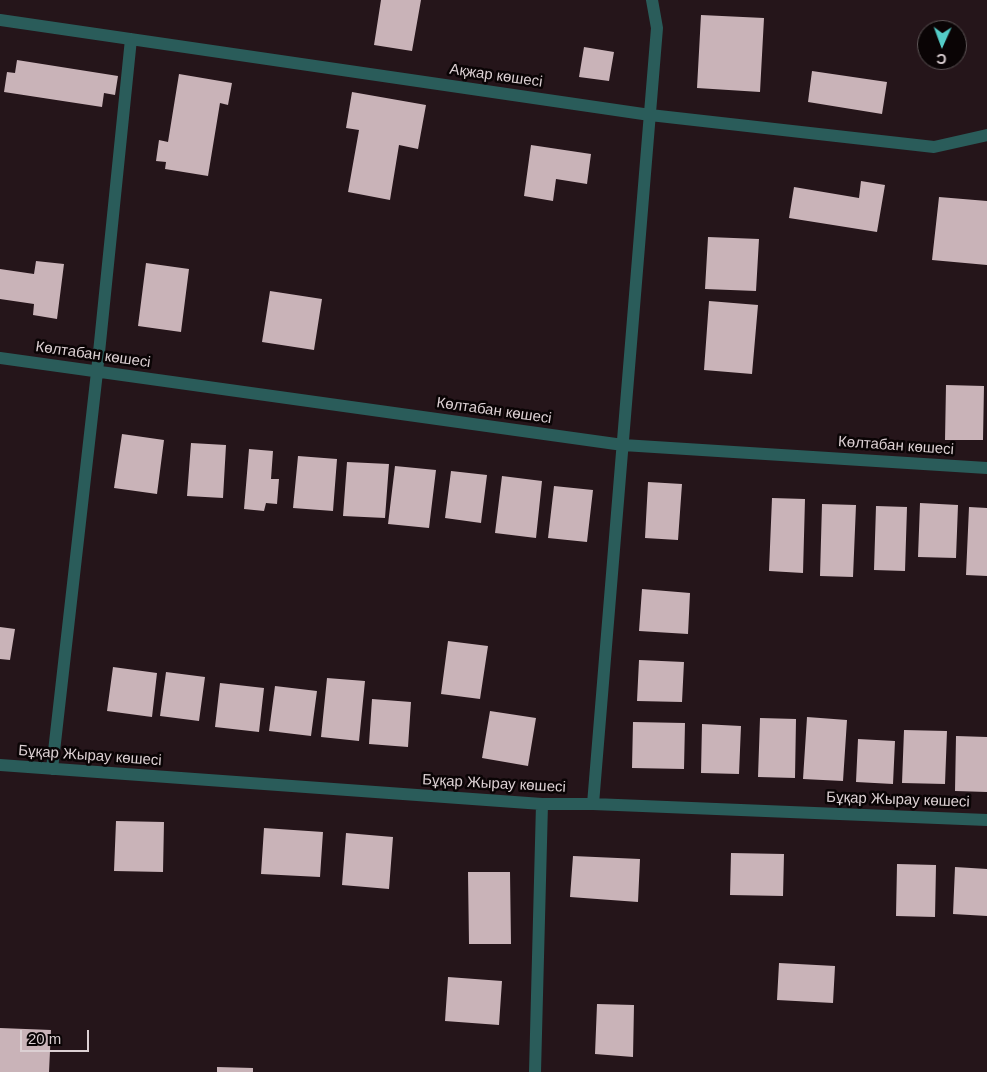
<!DOCTYPE html>
<meta charset="utf-8">
<style>
body{margin:0}
#map{position:relative;width:987px;height:1072px;overflow:hidden;background:#25151a;font-family:Arial,sans-serif}
canvas{display:block}
.north{position:absolute;left:917px;top:20px;width:50px;height:50px;box-sizing:border-box;background:#0a0405;border:1px solid #5e5657;border-radius:50%;rotate:182deg;font-size:14px;font-weight:700;line-height:20px;text-align:center;color:#dcd0d3}
.north::after{content:'';display:block;margin:auto;width:18px;height:22px;background:#54cdc8;clip-path:polygon(50% 0,100% 100%,50% 72%,0 100%)}
.scale{position:absolute;left:20px;top:1030px;width:69px;height:22px;box-sizing:border-box;border:2px solid #dcd0d3;border-top:0;padding-left:6px;font-size:15px;line-height:18px;white-space:nowrap;color:#dcd0d3;-webkit-text-stroke:4px #0a0405;paint-order:stroke}
</style>
<div id="map">
<canvas width="987" height="1072"></canvas>
<div class="north">С</div>
<div class="scale">20 m</div>
</div>
<script>
const ctx = document.querySelector('canvas').getContext('2d');
ctx.lineJoin = 'round';
function paint(path, color) {
  ctx.fillStyle = color;
  ctx.fill(path, 'evenodd');
}
function stroke(path, color, width, dash) {
  ctx.strokeStyle = color;
  ctx.lineWidth = width;
  ctx.lineCap = dash ? 'butt' : 'round';
  ctx.setLineDash(dash || []);
  ctx.stroke(path);
}
function write(font, color, halo, rows, align = 'center') {
  ctx.font = font + ' Arial,sans-serif';
  ctx.lineWidth = 5;
  ctx.setLineDash([]);
  ctx.textBaseline = 'middle';
  ctx.strokeStyle = halo;
  ctx.fillStyle = color;
  for (const [text, x, y, turn = 0] of rows) {
    ctx.save();
    ctx.translate(x, y);
    ctx.rotate((+turn || 0) * Math.PI / 180);
    ctx.textAlign = isNaN(turn) ? turn : align;
    if (halo) ctx.strokeText(text, 0, 0);
    ctx.fillText(text, 0, 0);
    ctx.restore();
  }
}
paint(new Path2D(`
 M 381,0 L 421,0 L 412,51 L 374,45 Z
 M 701,15 L 764,18 L 760,92 L 697,88 Z
 M 584,47 L 614,52 L 609,81 L 579,77 Z
 M 17,60 L 118,76 L 115,95 L 104,93 L 102,107 L 4,92 L 7,72 L 15,73 Z
 M 812,71 L 887,82 L 882,114 L 808,102 Z
 M 179,74 L 232,83 L 228,105 L 220,103 L 208,176 L 165,169 L 166,162 L 156,161 L 159,140 L 168,142 Z
 M 352,92 L 426,105 L 418,149 L 399,145 L 390,200 L 348,192 L 359,130 L 346,128 Z
 M 531,145 L 591,154 L 587,184 L 556,179 L 553,201 L 524,196 Z
 M 861,181 L 885,185 L 877,232 L 789,218 L 794,187 L 859,198 Z
 M 939,197 L 987,201 L 987,265 L 932,260 Z
 M 708,237 L 759,239 L 756,291 L 705,289 Z
 M 36,261 L 64,264 L 57,319 L 33,315 L 34,304 L 0,299 L 0,269 L 34,274 Z
 M 146,263 L 189,269 L 181,332 L 138,326 Z
 M 270,291 L 322,299 L 314,350 L 262,342 Z
 M 709,301 L 758,305 L 752,374 L 704,370 Z
 M 946,385 L 984,386 L 983,440 L 945,440 Z
 M 122,434 L 164,440 L 157,494 L 114,488 Z
 M 191,443 L 226,445 L 223,498 L 187,496 Z
 M 249,449 L 273,451 L 271,479 L 279,479 L 277,504 L 266,503 L 264,511 L 244,509 Z
 M 298,456 L 337,459 L 333,511 L 293,508 Z
 M 347,462 L 389,464 L 385,518 L 343,516 Z
 M 395,466 L 436,470 L 429,528 L 388,524 Z
 M 451,471 L 487,475 L 481,523 L 445,518 Z
 M 502,476 L 542,481 L 536,538 L 495,533 Z
 M 648,482 L 682,484 L 678,540 L 645,538 Z
 M 554,486 L 593,490 L 587,542 L 548,538 Z
 M 772,498 L 805,499 L 803,573 L 769,571 Z
 M 920,503 L 958,505 L 956,558 L 918,557 Z
 M 822,504 L 856,505 L 853,577 L 820,576 Z
 M 876,506 L 907,507 L 905,571 L 874,570 Z
 M 969,507 L 987,508 L 987,576 L 966,575 Z
 M 642,589 L 690,593 L 688,634 L 639,631 Z
 M 0,627 L 15,629 L 10,660 L 0,659 Z
 M 448,641 L 488,646 L 480,699 L 441,694 Z
 M 639,660 L 684,662 L 682,702 L 637,701 Z
 M 113,667 L 157,673 L 152,717 L 107,711 Z
 M 166,672 L 205,677 L 199,721 L 160,716 Z
 M 327,678 L 365,681 L 359,741 L 321,737 Z
 M 220,683 L 264,688 L 259,732 L 215,727 Z
 M 275,686 L 317,691 L 311,736 L 269,731 Z
 M 372,699 L 411,702 L 408,747 L 369,744 Z
 M 490,711 L 536,718 L 528,766 L 482,758 Z
 M 807,717 L 847,720 L 843,781 L 803,779 Z
 M 760,718 L 796,719 L 795,778 L 758,777 Z
 M 633,722 L 685,723 L 684,769 L 632,768 Z
 M 702,724 L 741,726 L 739,774 L 701,773 Z
 M 904,730 L 947,731 L 945,784 L 902,783 Z
 M 956,736 L 987,737 L 987,792 L 955,791 Z
 M 858,739 L 895,741 L 893,784 L 856,782 Z
 M 116,821 L 164,822 L 163,872 L 114,871 Z
 M 264,828 L 323,832 L 320,877 L 261,874 Z
 M 346,833 L 393,837 L 389,889 L 342,885 Z
 M 731,853 L 784,854 L 783,896 L 730,895 Z
 M 573,856 L 640,859 L 638,902 L 570,897 Z
 M 897,864 L 936,865 L 935,917 L 896,916 Z
 M 955,867 L 987,869 L 987,916 L 953,914 Z
 M 468,872 L 510,872 L 511,944 L 469,944 Z
 M 779,963 L 835,966 L 833,1003 L 777,1000 Z
 M 448,977 L 502,981 L 499,1025 L 445,1021 Z
 M 597,1004 L 634,1005 L 633,1057 L 595,1054 Z
 M 0,1028 L 51,1030 L 49,1072 L 0,1072 Z
 M 217,1067 L 253,1068 L 253,1072 L 217,1072 Z`), '#c9b3b8');
stroke(new Path2D(`
 M 0,20 L 650,115 L 934,147 L 987,135
 M 0,358 L 623,445 L 987,468
 M 0,765 L 542,804 L 593,804 L 987,820
 M 52,769 L 97,372 L 131,39
 M 593,804 L 657,28 L 652,0
 M 535,1072 L 542,804`), '#2a5c5a', 12);
write('15px', '#dcd0d3', '#0a0405', [
 ["Ақжар көшесі",496,76,8],
 ["Көлтабан көшесі",93,355,8],
 ["Көлтабан көшесі",494,411,8],
 ["Көлтабан көшесі",896,446,4],
 ["Бұқар Жырау көшесі",90,756,4],
 ["Бұқар Жырау көшесі",494,784,3],
 ["Бұқар Жырау көшесі",898,800,2]
]);
</script>
